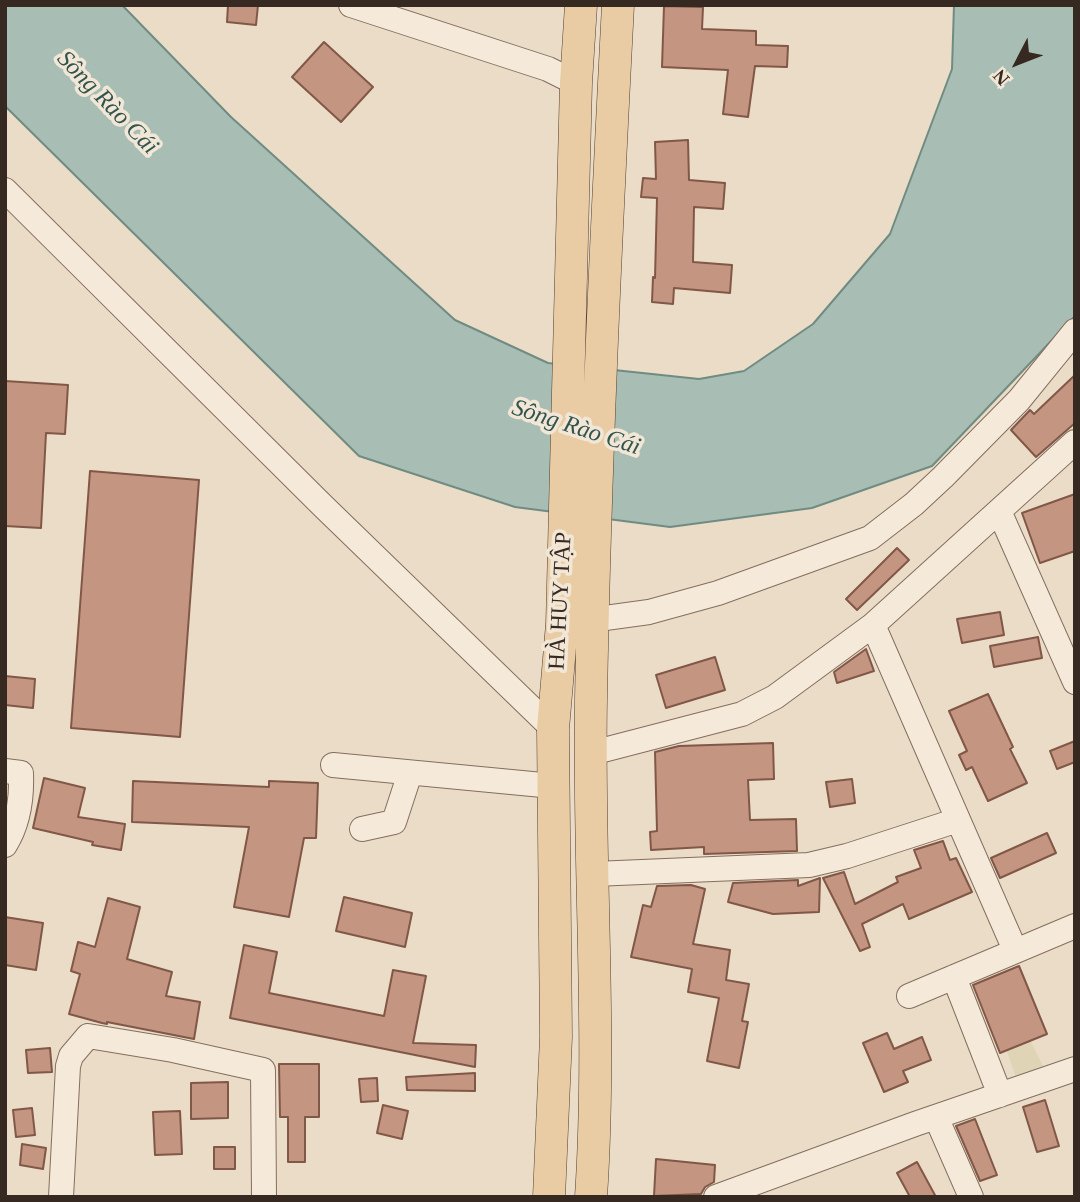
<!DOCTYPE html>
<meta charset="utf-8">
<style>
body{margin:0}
#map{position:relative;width:1080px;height:1202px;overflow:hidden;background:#eadcc7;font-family:"Times New Roman",serif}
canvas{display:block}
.frame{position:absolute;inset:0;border:7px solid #362921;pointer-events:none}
.north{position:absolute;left:982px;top:28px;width:70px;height:70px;-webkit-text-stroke:5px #f2e7d6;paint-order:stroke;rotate:228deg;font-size:19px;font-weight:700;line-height:28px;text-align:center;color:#362921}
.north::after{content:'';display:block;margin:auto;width:24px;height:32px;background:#362921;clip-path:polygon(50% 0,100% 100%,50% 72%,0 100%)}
</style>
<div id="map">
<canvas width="1080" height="1202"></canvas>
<div class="frame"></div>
<div class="north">N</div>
</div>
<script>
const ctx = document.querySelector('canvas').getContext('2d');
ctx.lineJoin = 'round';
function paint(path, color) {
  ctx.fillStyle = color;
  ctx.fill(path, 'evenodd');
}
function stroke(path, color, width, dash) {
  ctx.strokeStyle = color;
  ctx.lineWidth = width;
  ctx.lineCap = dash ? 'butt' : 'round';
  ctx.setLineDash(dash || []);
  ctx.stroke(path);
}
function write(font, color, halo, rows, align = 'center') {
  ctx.font = font + ' "Times New Roman",serif';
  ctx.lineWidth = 7;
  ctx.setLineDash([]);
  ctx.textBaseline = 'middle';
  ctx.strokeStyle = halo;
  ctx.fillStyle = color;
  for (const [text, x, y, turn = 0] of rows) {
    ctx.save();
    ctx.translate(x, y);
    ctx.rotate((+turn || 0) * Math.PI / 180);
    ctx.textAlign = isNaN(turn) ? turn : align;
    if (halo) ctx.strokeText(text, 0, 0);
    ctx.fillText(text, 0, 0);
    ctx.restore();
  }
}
paint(new Path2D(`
 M 1024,1028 L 1048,1076 L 1019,1086 L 1005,1046 Z`), '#dfd4b6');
const water = new Path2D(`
 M 5,5 L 122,5 L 231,117 L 455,320 L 548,363 L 699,379 L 744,371 L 813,324 L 890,234 L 952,69 L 954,5 L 1075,5 L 1075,316 L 932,466 L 812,508 L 670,527 L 515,507 L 359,456 L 5,106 Z`);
paint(water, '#a8beb5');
stroke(water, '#708c82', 2);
const building = new Path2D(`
 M 228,5 L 258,5 L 256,25 L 227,22 Z
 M 664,6 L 703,7 L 702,29 L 756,31 L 756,45 L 788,46 L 787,67 L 755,66 L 748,117 L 723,114 L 728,70 L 662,67 Z
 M 324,42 L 373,87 L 341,122 L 292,77 Z
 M 688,140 L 689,180 L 725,183 L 723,209 L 694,207 L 693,262 L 732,265 L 730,293 L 674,288 L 673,304 L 652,302 L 653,277 L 655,278 L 657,198 L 641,197 L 643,178 L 656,179 L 655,142 Z
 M 1075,375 L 1075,423 L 1036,457 L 1011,430 L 1030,410 L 1034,414 Z
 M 5,381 L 68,385 L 65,434 L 46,433 L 41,528 L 5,526 Z
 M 90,471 L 199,480 L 180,737 L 71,728 Z
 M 1075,494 L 1075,551 L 1040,563 L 1022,513 Z
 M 897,548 L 909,560 L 857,610 L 846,599 Z
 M 1000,612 L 1004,635 L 962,643 L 957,619 Z
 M 1038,637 L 1042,658 L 994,667 L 990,646 Z
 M 866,649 L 874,671 L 837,683 L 834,672 Z
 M 715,657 L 725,690 L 666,708 L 656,675 Z
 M 5,676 L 35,679 L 33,708 L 5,705 Z
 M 988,694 L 1013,747 L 1010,749 L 1027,783 L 988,801 L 972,767 L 966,770 L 959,755 L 967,751 L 949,711 Z
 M 1075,741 L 1075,762 L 1057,769 L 1050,751 Z
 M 773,743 L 774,779 L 748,780 L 750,820 L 796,819 L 797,851 L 704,854 L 704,847 L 651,850 L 650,832 L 657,831 L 655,752 L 679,746 Z
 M 44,778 L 85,788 L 78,817 L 125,824 L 121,850 L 92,845 L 93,842 L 33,828 Z
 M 852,779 L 855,803 L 830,807 L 826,782 Z
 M 133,781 L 269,787 L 269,781 L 318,783 L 316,838 L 304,838 L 289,917 L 234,907 L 249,827 L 132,822 Z
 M 1047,833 L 1056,853 L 1000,878 L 991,858 Z
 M 943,841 L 950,860 L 956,858 L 972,892 L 909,919 L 903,904 L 862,924 L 870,947 L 860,951 L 823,878 L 844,872 L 855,904 L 898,882 L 896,877 L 921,868 L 914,850 Z
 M 820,878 L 819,912 L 773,914 L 728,902 L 733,883 L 798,880 L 798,886 Z
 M 691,885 L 705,889 L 693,944 L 730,950 L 726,980 L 749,984 L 742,1021 L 748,1022 L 739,1068 L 707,1061 L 719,998 L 688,992 L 692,969 L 631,957 L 643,905 L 651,907 L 657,886 Z
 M 344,897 L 412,913 L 405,947 L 336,931 Z
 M 108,898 L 140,907 L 127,959 L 172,972 L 166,996 L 200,1002 L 194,1039 L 107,1022 L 107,1024 L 102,1023 L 69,1014 L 80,974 L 71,971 L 78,942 L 95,947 Z
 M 5,917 L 43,923 L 36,970 L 5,965 Z
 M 244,945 L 277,952 L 269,993 L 384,1016 L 393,970 L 426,976 L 413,1043 L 476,1045 L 475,1067 L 230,1018 Z
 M 1019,966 L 1047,1034 L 1000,1053 L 973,985 Z
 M 887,1033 L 894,1049 L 922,1037 L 931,1060 L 903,1071 L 908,1082 L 884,1092 L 863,1043 Z
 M 50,1048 L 52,1072 L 28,1073 L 26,1050 Z
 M 279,1064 L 319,1064 L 319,1117 L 305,1117 L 305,1162 L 288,1162 L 288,1117 L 280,1117 Z
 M 475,1073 L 475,1091 L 407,1090 L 406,1077 Z
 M 377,1078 L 378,1101 L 361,1102 L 359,1079 Z
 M 228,1082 L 228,1118 L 191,1119 L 191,1083 Z
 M 1045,1100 L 1059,1146 L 1037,1152 L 1023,1107 Z
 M 383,1105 L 408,1111 L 402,1139 L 377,1133 Z
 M 32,1108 L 35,1135 L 16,1137 L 13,1110 Z
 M 180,1111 L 182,1154 L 155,1155 L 153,1112 Z
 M 975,1119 L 997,1175 L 980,1181 L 956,1126 Z
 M 22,1144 L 46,1148 L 43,1169 L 20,1165 Z
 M 214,1147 L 235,1147 L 235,1169 L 214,1169 Z
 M 656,1159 L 715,1165 L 714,1182 L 705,1187 L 701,1194 L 654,1196 Z
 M 917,1162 L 936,1197 L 910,1197 L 897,1173 Z`);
paint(building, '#c49681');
stroke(building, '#815747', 2);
const minor = new Path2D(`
 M 351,5 L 548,69 L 576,83
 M 5,190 L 323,506 L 553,729
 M 999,511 L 1075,682
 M 576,622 L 649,612 L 718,593 L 870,538 L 914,504 L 943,477 L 1019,400 L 1075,331
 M 873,625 L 1015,950
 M 592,753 L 742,714 L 775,697 L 873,625 L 1075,442
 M 333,765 L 553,786
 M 5,771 L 21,773 C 22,799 19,823 5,845
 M 362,829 L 394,822 L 410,773
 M 594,874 L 809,865 L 847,856 L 958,820
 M 954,977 L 1000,1095
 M 909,996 L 1075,926
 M 936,1117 L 971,1197
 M 61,1197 L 68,1066 L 71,1056 L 88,1036 L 173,1050 L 263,1070 L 264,1197
 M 716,1197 L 915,1124 L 1075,1069`);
const major = new Path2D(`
 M 549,1197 L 556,1037 L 553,729 L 562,624 L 576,83 L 581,5
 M 591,1197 C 602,1031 588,866 591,700 C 595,468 606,237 618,5`);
stroke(minor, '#846e5e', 26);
stroke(major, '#523e32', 33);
stroke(minor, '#f5eada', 24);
stroke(major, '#e9cca4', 32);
write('23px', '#362921', '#f2e7d6', [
 ["HÀ HUY TẬP",561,601,-87]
]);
write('italic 24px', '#31544e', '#f2e7d6', [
 ["Sông Rào Cái",107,103,46],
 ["Sông Rào Cái",576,428,18]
]);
</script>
